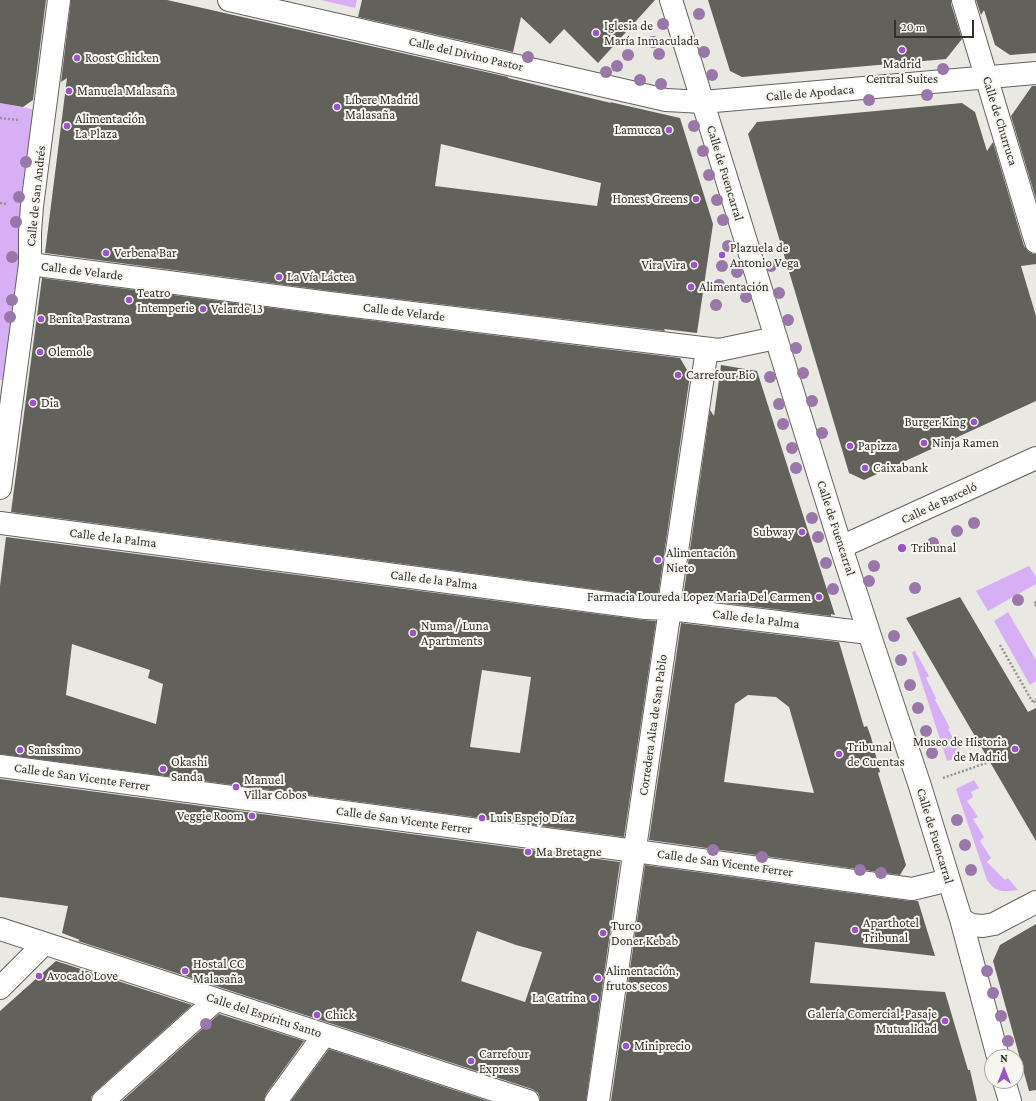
<!DOCTYPE html>
<meta charset="utf-8">
<style>
body{margin:0}
#map{position:relative;width:1036px;height:1101px;overflow:hidden;background:#eae8e2;font-family:"Crimson Pro",serif}
canvas{display:block}
.north{position:absolute;left:984px;top:1049px;width:40px;height:40px;box-sizing:border-box;background:#f7f5ef;border:1px solid #a8a7a2;border-radius:50%;rotate:0deg;font-size:11px;font-weight:700;line-height:16px;text-align:center;color:#32322f}
.north::after{content:'';display:block;margin:auto;width:14px;height:18px;background:#9b54c8;clip-path:polygon(50% 0,100% 100%,50% 72%,0 100%)}
.scale{position:absolute;left:894px;top:20px;width:80px;height:18px;box-sizing:border-box;border:2px solid #32322f;border-top:0;padding-left:5px;font-size:12px;line-height:14px;white-space:nowrap;color:#32322f;-webkit-text-stroke:3px #f7f5ef;paint-order:stroke}
</style>
<div id="map">
<canvas width="1036" height="1101"></canvas>
<div class="north">N</div>
<div class="scale">20 m</div>
</div>
<script>
const ctx = document.querySelector('canvas').getContext('2d');
ctx.lineJoin = 'round';
function paint(path, color) {
  ctx.fillStyle = color;
  ctx.fill(path, 'evenodd');
}
function stroke(path, color, width, dash) {
  ctx.strokeStyle = color;
  ctx.lineWidth = width;
  ctx.lineCap = dash ? 'butt' : 'round';
  ctx.setLineDash(dash || []);
  ctx.stroke(path);
}
function write(font, color, halo, rows, align = 'center') {
  ctx.font = font + ' "Crimson Pro",serif';
  ctx.lineWidth = 4;
  ctx.setLineDash([]);
  ctx.textBaseline = 'middle';
  ctx.strokeStyle = halo;
  ctx.fillStyle = color;
  for (const [text, x, y, turn = 0] of rows) {
    ctx.save();
    ctx.translate(x, y);
    ctx.rotate((+turn || 0) * Math.PI / 180);
    ctx.textAlign = isNaN(turn) ? turn : align;
    if (halo) ctx.strokeText(text, 0, 0);
    ctx.fillText(text, 0, 0);
    ctx.restore();
  }
}
paint(new Path2D(`
 M 321,0 L 357,0 L 355,8 Z
 M 0,103 L 22,107 L 45,112 L 15,381 L 0,380 Z
 M 1029,566 L 1036,577 L 1036,584 L 988,611 L 976,591 Z
 M 1008,612 L 1036,660 L 1036,681 L 1030,685 L 994,621 Z
 M 915,651 L 929,676 L 926,678 L 936,698 L 935,700 L 950,728 L 948,729 L 954,740 L 952,742 L 961,757 L 947,761 L 912,652 Z
 M 974,780 L 979,788 L 971,792 L 973,797 L 967,801 L 978,817 L 973,819 L 984,837 L 980,841 L 991,858 L 987,862 L 1005,880 L 1008,878 L 1018,890 C 1003,892 996,893 987,880 L 956,789 Z`), '#d7aff5');
paint(new Path2D(`
 M 0,0 L 46,0 L 33,100 L 23,107 L 0,103 Z
 M 71,0 L 167,0 L 508,77 L 508,78 L 611,103 L 610,102 L 680,118 L 713,224 L 697,333 L 664,329 L 665,331 L 331,291 L 45,253 L 67,78 L 61,82 ZM 441,144 L 601,183 L 597,206 L 435,186 Z
 M 362,0 L 655,0 L 598,63 L 564,29 L 550,44 L 521,17 L 513,52 L 358,17 Z
 M 708,0 L 951,0 L 951,4 L 962,39 L 946,59 L 742,77 L 730,71 Z
 M 976,0 L 1036,0 L 1036,53 L 1010,55 L 995,45 L 984,10 L 981,15 Z
 M 1032,86 L 1036,86 L 1036,199 L 1011,116 Z
 M 962,103 L 975,112 L 987,151 L 993,142 L 1024,246 L 1028,251 L 1033,254 L 1036,254 L 1036,264 L 1021,266 L 1036,316 L 1036,401 L 864,480 L 849,473 L 748,134 L 757,122 Z
 M 42,278 L 327,315 L 680,358 L 690,375 L 658,596 L 646,596 L 11,512 Z
 M 721,365 L 757,371 L 835,615 L 831,614 L 831,616 L 683,598 L 710,410 L 714,416 Z
 M 6,537 L 643,620 L 656,621 L 624,837 L 0,754 L 0,586 ZM 72,644 L 150,670 L 148,678 L 163,684 L 156,724 L 66,695 ZM 482,670 L 531,677 L 520,753 L 470,747 Z
 M 960,597 L 1028,712 L 1036,708 L 1036,841 L 906,618 Z
 M 681,623 L 839,642 L 864,727 L 867,726 L 871,737 L 880,772 L 878,773 L 906,865 L 900,875 L 649,840 ZM 748,695 L 776,697 L 789,707 L 814,793 L 724,782 L 735,704 Z
 M 0,779 L 620,862 L 586,1101 L 540,1101 L 540,1098 L 538,1093 L 532,1089 L 78,941 L 80,940 L 62,933 L 68,906 L 0,897 ZM 477,931 L 516,945 L 542,952 L 525,1002 L 461,981 Z
 M 645,865 L 910,901 L 918,901 L 935,956 L 815,942 L 810,983 L 945,992 L 968,1070 L 970,1070 L 977,1101 L 611,1101 Z
 M 1036,924 L 1036,1090 L 1029,1091 L 993,961 L 1000,945 Z
 M 56,961 L 192,1005 L 95,1092 L 91,1097 L 91,1101 L 0,1101 L 0,1011 Z
 M 219,1014 L 304,1041 L 266,1094 L 264,1101 L 122,1101 Z
 M 329,1049 L 488,1101 L 291,1101 Z`), '#62615b');
const minor = new Path2D(`
 M 229,0 L 666,100 L 703,102 L 1036,73
 M 963,0 L 1036,242
 M 30,264 L 329,303 L 719,350 L 776,338
 M 0,488 L 30,264 L 30,232 L 32,206 L 59,0
 M 0,523 L 645,608 L 670,609 L 869,633
 M 841,547 L 869,633 L 920,786 L 961,919 L 998,1057
 M 0,766 L 635,851 L 912,889 L 949,880
 M 961,919 L 971,925 L 983,926 L 994,924 L 1036,902
 M 0,929 L 528,1101
 M 0,988 L 44,944
 M 1004,1081 L 1010,1101
 M 103,1101 L 216,1000
 M 276,1101 L 324,1035
 M 598,1101 L 670,609 L 671,591 L 707,349`);
const tertiary = new Path2D(`
 M 671,0 L 841,547 L 1036,458`);
stroke(minor, '#63625d', 24);
stroke(tertiary, '#63625d', 24);
stroke(new Path2D(`
 M 0,118 L 18,120
 M 0,203 L 8,204
 M 1036,602 L 1034,603 L 1036,606
 M 1000,645 L 1032,701 L 1036,699
 M 1034,701 L 1036,705
 M 943,778 L 989,762`), '#94938e', 2.5, [2, 2]);
stroke(minor, '#fff', 22);
stroke(tertiary, '#fff', 22);
ctx.fillStyle = '#9a77a9';
for (const [x, y] of [
 [699,14],
 [663,24],
 [653,42],
 [704,52],
 [659,54],
 [628,55],
 [528,57],
 [617,66],
 [943,69],
 [606,72],
 [712,75],
 [640,80],
 [661,84],
 [927,95],
 [869,100],
 [694,126],
 [703,151],
 [26,162],
 [709,175],
 [19,197],
 [717,200],
 [723,220],
 [16,222],
 [728,246],
 [12,257],
 [722,266],
 [771,266],
 [737,272],
 [719,285],
 [779,293],
 [746,297],
 [12,300],
 [716,305],
 [10,317],
 [788,320],
 [796,348],
 [803,373],
 [770,377],
 [812,401],
 [779,404],
 [783,424],
 [822,433],
 [792,448],
 [796,468],
 [812,518],
 [974,523],
 [957,531],
 [818,537],
 [933,543],
 [826,563],
 [874,566],
 [869,581],
 [915,588],
 [833,589],
 [1018,600],
 [894,636],
 [901,660],
 [910,685],
 [918,708],
 [926,731],
 [932,753],
 [957,820],
 [965,845],
 [713,850],
 [762,857],
 [860,870],
 [971,870],
 [881,873],
 [987,971],
 [993,993],
 [1001,1016],
 [206,1024],
 [1008,1041]
]) {
  ctx.beginPath();
  ctx.arc(x, y, 6, 0, 2 * Math.PI);
  ctx.fill();
}
for (const [x, y, r, color] of [
 [596,33,4,"#9b54c8"],
 [902,50,4,"#9b54c8"],
 [77,58,4,"#9b54c8"],
 [69,91,4,"#9b54c8"],
 [337,107,4,"#9b54c8"],
 [67,126,4,"#9b54c8"],
 [669,130,4,"#9b54c8"],
 [696,199,4,"#9b54c8"],
 [106,253,4,"#9b54c8"],
 [722,255,4,"#9b54c8"],
 [694,265,4,"#9b54c8"],
 [279,277,4,"#9b54c8"],
 [691,287,4,"#9b54c8"],
 [129,300,4,"#9b54c8"],
 [203,309,4,"#9b54c8"],
 [41,319,4,"#9b54c8"],
 [40,352,4,"#9b54c8"],
 [678,375,4,"#9b54c8"],
 [33,403,4,"#9b54c8"],
 [974,422,4,"#9b54c8"],
 [924,443,4,"#9b54c8"],
 [850,446,4,"#9b54c8"],
 [865,468,4,"#9b54c8"],
 [802,532,4,"#9b54c8"],
 [902,548,5,"#9b54c8"],
 [658,560,4,"#9b54c8"],
 [819,597,4,"#9b54c8"],
 [413,633,4,"#9b54c8"],
 [1015,749,4,"#9b54c8"],
 [20,750,4,"#9b54c8"],
 [839,754,4,"#9b54c8"],
 [163,769,4,"#9b54c8"],
 [236,787,4,"#9b54c8"],
 [252,816,4,"#9b54c8"],
 [482,818,4,"#9b54c8"],
 [528,852,4,"#9b54c8"],
 [855,930,4,"#9b54c8"],
 [603,933,4,"#9b54c8"],
 [185,971,4,"#9b54c8"],
 [39,976,4,"#9b54c8"],
 [598,978,4,"#9b54c8"],
 [594,998,4,"#9b54c8"],
 [317,1015,4,"#9b54c8"],
 [945,1021,4,"#9b54c8"],
 [626,1046,4,"#9b54c8"],
 [471,1061,4,"#9b54c8"]
]) {
  const dot = new Path2D();
  dot.arc(x, y, r, 0, 2 * Math.PI);
  ctx.fillStyle = color;
  ctx.fill(dot);
  stroke(dot, '#f7f5ef', 1.5);
}
write('13px', '#32322f', '#f7f5ef', [
 ["Iglesia de",604,26],
 ["María Inmaculada",604,41],
 ["Roost Chicken",85,58],
 ["Madrid",902,64,"center"],
 ["Central Suites",902,79,"center"],
 ["Manuela Malasaña",77,91],
 ["Líbere Madrid",345,100],
 ["Malasaña",345,115],
 ["Alimentación",75,119],
 ["La Plaza",75,134],
 ["Lamucca",661,130,"right"],
 ["Honest Greens",688,199,"right"],
 ["Plazuela de",730,248],
 ["Antonio Vega",730,263],
 ["Verbena Bar",114,253],
 ["Vira Vira",686,265,"right"],
 ["La Vía Láctea",287,277],
 ["Alimentación",699,287],
 ["Teatro",137,293],
 ["Intemperie",137,308],
 ["Velarde 13",211,309],
 ["Benita Pastrana",49,319],
 ["Olemole",48,352],
 ["Carrefour Bio",686,375],
 ["Dia",41,403],
 ["Burger King",966,422,"right"],
 ["Ninja Ramen",932,443],
 ["Papizza",858,446],
 ["Caixabank",873,468],
 ["Subway",794,532,"right"],
 ["Tribunal",911,548],
 ["Alimentación",666,553],
 ["Nieto",666,568],
 ["Farmacia Loureda Lopez Maria Del Carmen",811,597,"right"],
 ["Numa / Luna",421,626],
 ["Apartments",421,641],
 ["Museo de Historia",1007,742,"right"],
 ["de Madrid",1007,757,"right"],
 ["Tribunal",847,747],
 ["de Cuentas",847,762],
 ["Sanissimo",28,750],
 ["Okashi",171,762],
 ["Sanda",171,777],
 ["Manuel",244,780],
 ["Villar Cobos",244,795],
 ["Veggie Room",244,816,"right"],
 ["Luis Espejo Díaz",490,818],
 ["Ma Bretagne",536,852],
 ["Aparthotel",863,923],
 ["Tribunal",863,938],
 ["Turco",611,926],
 ["Doner Kebab",611,941],
 ["Hostal CC",193,964],
 ["Malasaña",193,979],
 ["Alimentación,",606,971],
 ["frutos secos",606,986],
 ["Avocado Love",47,976],
 ["La Catrina",586,998,"right"],
 ["Galería Comercial-Pasaje",937,1014,"right"],
 ["Mutualidad",937,1029,"right"],
 ["Chick",325,1015],
 ["Miniprecio",634,1046],
 ["Carrefour",479,1054],
 ["Express",479,1069]
], 'left');
write('13px', '#32322f', '#f7f5ef', [
 ["Calle del Divino Pastor",466,54,13],
 ["Calle de Apodaca",810,93,-5],
 ["Calle de Churruca",1000,121,73],
 ["Calle de Fuencarral",725,173,73],
 ["Calle de San Andrés",36,196,-84],
 ["Calle de Velarde",82,271,7],
 ["Calle de Velarde",404,312,7],
 ["Calle de Barceló",939,503,-25],
 ["Calle de Fuencarral",836,528,72],
 ["Calle de la Palma",113,538,7],
 ["Calle de la Palma",434,580,7],
 ["Calle de la Palma",756,619,7],
 ["Corredera Alta de San Pablo",653,725,-82],
 ["Calle de San Vicente Ferrer",82,777,8],
 ["Calle de San Vicente Ferrer",404,820,8],
 ["Calle de Fuencarral",935,836,73],
 ["Calle de San Vicente Ferrer",725,863,8],
 ["Calle del Espíritu Santo",264,1015,18]
]);
</script>
